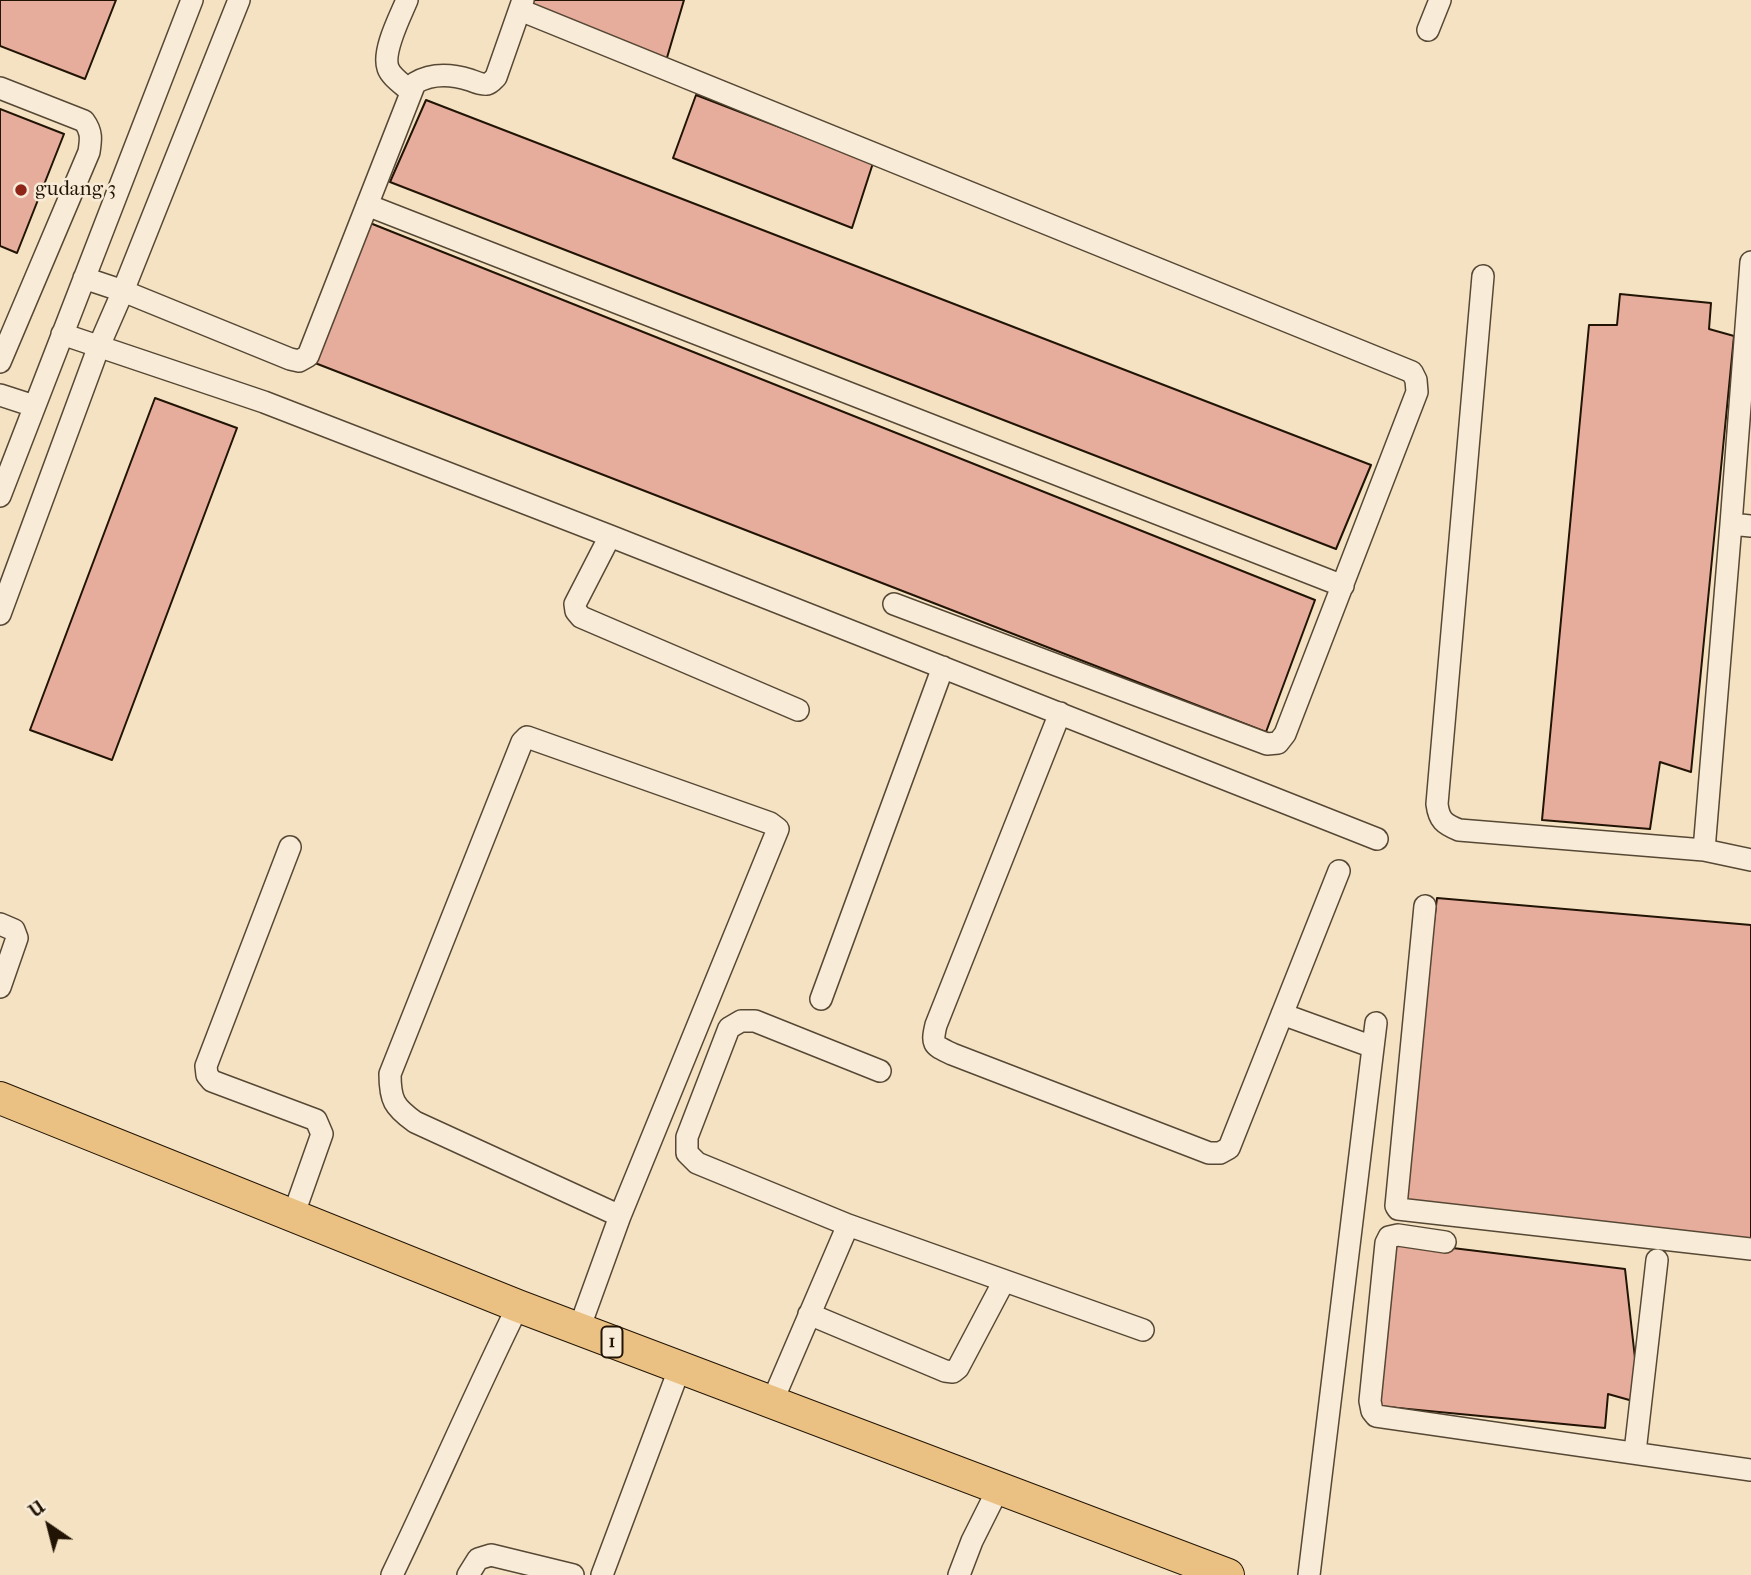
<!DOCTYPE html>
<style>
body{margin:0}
#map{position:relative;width:1751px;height:1575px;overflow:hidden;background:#f4e2c3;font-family:"IM FELL French Canon",serif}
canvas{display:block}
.north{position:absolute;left:14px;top:1491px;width:70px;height:70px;-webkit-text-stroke:5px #f8ecd8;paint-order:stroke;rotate:325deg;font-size:19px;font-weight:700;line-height:28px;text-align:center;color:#221404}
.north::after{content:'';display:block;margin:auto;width:24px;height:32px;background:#221404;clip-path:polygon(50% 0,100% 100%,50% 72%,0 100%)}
</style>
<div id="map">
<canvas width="1751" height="1575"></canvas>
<div class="north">U</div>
</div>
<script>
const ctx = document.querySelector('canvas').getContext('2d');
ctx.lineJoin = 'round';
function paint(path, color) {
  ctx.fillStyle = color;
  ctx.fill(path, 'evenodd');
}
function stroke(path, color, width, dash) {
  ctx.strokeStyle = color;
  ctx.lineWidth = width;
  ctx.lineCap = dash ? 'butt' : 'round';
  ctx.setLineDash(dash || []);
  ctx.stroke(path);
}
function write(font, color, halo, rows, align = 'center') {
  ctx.font = font + ' "IM FELL French Canon",serif';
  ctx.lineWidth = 5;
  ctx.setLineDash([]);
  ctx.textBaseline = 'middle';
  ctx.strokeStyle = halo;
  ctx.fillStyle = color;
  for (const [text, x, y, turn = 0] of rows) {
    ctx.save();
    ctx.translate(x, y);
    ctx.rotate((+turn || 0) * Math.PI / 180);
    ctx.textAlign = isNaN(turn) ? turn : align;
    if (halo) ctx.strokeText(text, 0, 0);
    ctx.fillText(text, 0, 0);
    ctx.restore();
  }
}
const building = new Path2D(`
 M 0,0 L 116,0 L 85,79 L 0,46 Z
 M 534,0 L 684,0 L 666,61 L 532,5 Z
 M 696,95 L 873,163 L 852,228 L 673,158 Z
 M 426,100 L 1371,465 L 1336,549 L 390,182 Z
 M 0,109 L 64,134 L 17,253 L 0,246 Z
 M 370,223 L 1315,600 L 1266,732 L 315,363 Z
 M 1620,294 L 1711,303 L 1709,329 L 1734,336 L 1691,772 L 1660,762 L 1650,829 L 1542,820 L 1589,325 L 1617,325 Z
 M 155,398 L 237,428 L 112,760 L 30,730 Z
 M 1437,898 L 1751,925 L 1751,1243 L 1398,1208 Z
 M 1395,1241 L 1625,1269 L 1640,1403 L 1608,1394 L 1605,1428 L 1377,1406 Z`);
paint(building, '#e6ad9d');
stroke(building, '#221404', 2);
const minor = new Path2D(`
 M 407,0 C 400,17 382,51 388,68 C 391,77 404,85 411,92
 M 520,10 L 1412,372 L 1416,380 L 1417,392 L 1285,734 L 1278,743 L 1267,744 L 894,604
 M 1428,30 L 1440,0
 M 0,88 L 84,121 C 92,132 91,139 89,152 L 0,362
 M 367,205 L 1343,586
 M 1751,262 L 1731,524 L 1751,526
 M 1483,276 L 1437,804 C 1439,820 1444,824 1459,830 L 1704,850 L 1751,860
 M 84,278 L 123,291 L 290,359 L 299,361 L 308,356 L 415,83 C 432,73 451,74 470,80 C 475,82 482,85 487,84 C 491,83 493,80 496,77 L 523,0
 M 62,334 L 264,402 L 610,536 L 1377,839
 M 0,395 L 34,406
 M 0,496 L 192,0
 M 610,536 L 575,604 L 576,611 L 581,617 L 798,710
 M 0,614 L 99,346 L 123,291 L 239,0
 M 1060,713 L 936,1025 C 931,1046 934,1045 952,1054 L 1209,1153 L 1220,1153 L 1229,1148 L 1339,871
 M 290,847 L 206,1066 L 207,1075 L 212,1081 L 316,1120 L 322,1134 L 293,1216
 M 1704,850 L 1731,524
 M 1425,906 L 1396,1206 L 1398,1209 L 1751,1249
 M 0,924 L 14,930 L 17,938 L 0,987
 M 821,999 L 943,667
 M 1282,1014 L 1373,1047
 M 848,1225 L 697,1163 L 687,1153 L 687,1137 L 729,1028 L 741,1021 L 755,1021 L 880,1071
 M 1445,1242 L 1398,1235 L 1389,1237 L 1386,1243 L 1370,1401 L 1372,1411 L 1376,1416 L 1751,1470
 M 809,1314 L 945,1371 L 953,1372 L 958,1368 L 1004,1281
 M 579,1329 L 620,1216 L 778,829 L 770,823 L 527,737 L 522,742 L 390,1074 C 390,1100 394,1107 415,1122 L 620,1216
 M 772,1402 L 848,1225 L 1143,1330
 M 1635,1452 L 1657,1260
 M 392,1575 C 435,1486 474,1395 518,1306
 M 468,1575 L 478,1559 L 491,1555 L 573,1575
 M 602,1575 L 680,1367
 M 959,1575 L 972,1541 L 999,1487
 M 1309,1575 L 1376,1023`);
const highway = new Path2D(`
 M 0,1098 L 518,1306 L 1228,1575`);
stroke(minor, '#564834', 24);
stroke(highway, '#221404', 34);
stroke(minor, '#f8ecd8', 21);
stroke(highway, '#eac182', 32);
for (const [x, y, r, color] of [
 [21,190,7,"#8f2418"]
]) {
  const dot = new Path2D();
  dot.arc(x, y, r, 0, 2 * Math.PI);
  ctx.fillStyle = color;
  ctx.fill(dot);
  stroke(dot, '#f8ecd8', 2.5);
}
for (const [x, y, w] of [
 [612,1342,21]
]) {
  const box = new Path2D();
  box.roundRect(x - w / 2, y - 15.5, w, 31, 5);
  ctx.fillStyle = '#f8ecd8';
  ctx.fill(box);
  stroke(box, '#221404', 2);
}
write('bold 19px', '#221404', null, [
 ["1",612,1342]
]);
write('21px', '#221404', '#f8ecd8', [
 ["gudang 3",35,190]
], 'left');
</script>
